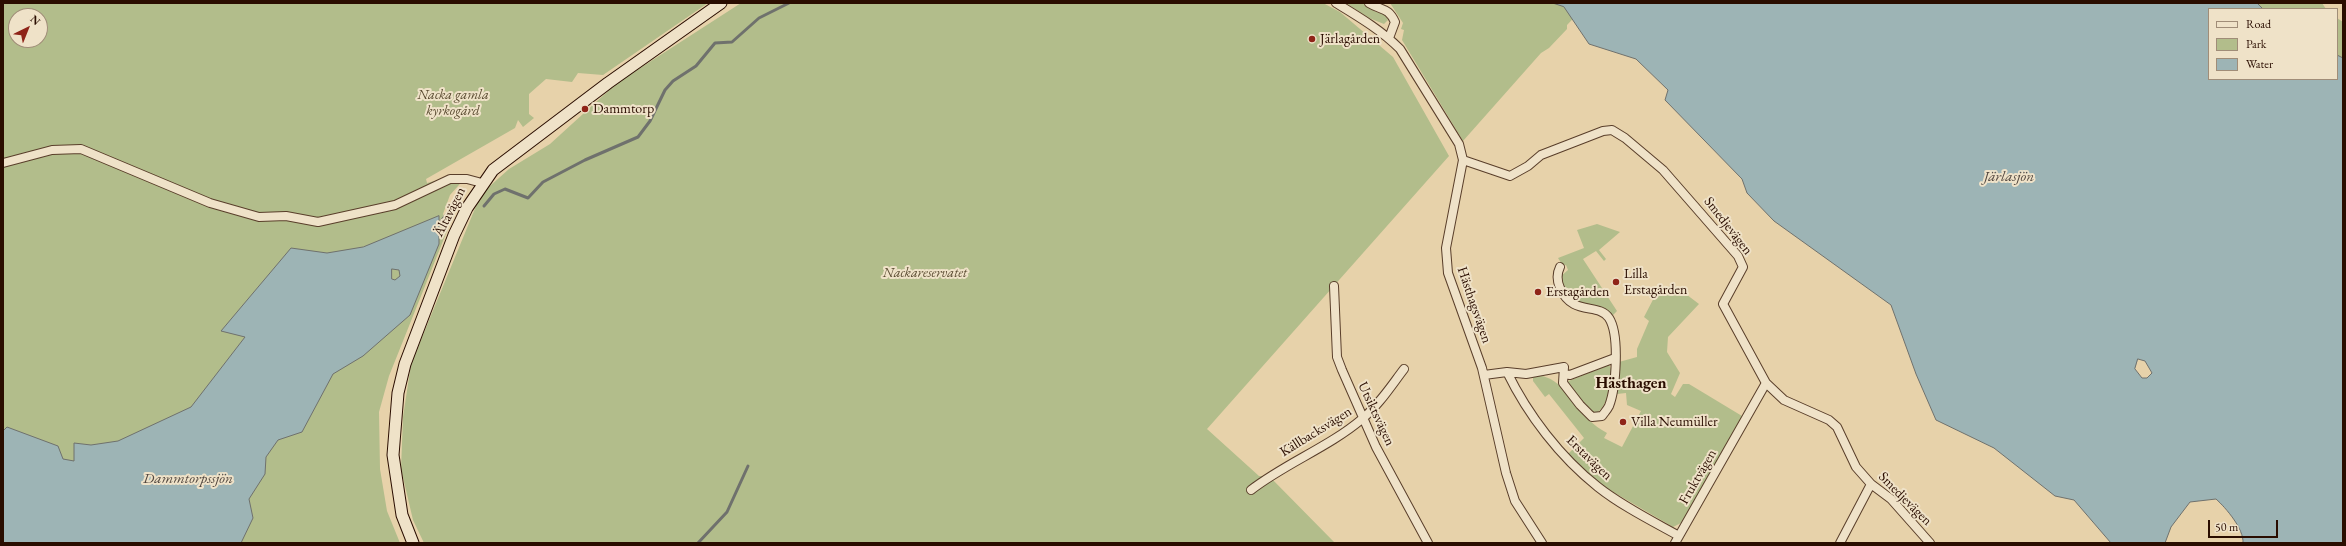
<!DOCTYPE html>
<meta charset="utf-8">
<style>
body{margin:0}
#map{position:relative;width:2346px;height:546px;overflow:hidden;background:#e7d2aa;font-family:"EB Garamond",serif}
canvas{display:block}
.frame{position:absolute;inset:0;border:4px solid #2a0d00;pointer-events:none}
.legend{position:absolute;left:2208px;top:8px;width:130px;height:72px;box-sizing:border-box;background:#efe2c8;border:1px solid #a08d78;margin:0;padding:5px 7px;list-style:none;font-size:12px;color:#2a0d00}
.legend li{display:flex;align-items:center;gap:8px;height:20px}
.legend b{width:20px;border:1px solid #a08d78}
.north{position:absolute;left:8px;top:8px;width:40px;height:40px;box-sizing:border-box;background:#efe2c8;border:1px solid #a08d78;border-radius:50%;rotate:43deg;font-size:11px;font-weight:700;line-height:16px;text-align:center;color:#2a0d00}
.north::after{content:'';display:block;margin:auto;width:14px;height:18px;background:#8f2418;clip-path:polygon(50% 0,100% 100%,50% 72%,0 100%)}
.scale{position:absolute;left:2208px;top:520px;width:70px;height:18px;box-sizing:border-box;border:2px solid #2a0d00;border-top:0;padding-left:5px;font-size:12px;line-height:14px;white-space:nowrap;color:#2a0d00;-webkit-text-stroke:3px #efe2c8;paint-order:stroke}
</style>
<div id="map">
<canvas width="2346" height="546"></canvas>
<div class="frame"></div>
<ul class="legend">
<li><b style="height:5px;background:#efe2c8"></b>Road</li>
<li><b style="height:11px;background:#b2bd8b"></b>Park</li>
<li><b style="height:11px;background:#9db4b5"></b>Water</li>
</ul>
<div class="north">N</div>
<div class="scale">50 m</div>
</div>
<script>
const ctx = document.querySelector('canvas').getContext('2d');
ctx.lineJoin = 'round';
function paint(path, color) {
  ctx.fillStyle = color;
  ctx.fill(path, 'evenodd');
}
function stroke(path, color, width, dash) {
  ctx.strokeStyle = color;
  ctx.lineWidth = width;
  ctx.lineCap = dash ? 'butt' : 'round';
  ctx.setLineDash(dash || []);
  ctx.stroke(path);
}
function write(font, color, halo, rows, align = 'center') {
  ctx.font = font + ' "EB Garamond",serif';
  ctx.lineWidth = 4;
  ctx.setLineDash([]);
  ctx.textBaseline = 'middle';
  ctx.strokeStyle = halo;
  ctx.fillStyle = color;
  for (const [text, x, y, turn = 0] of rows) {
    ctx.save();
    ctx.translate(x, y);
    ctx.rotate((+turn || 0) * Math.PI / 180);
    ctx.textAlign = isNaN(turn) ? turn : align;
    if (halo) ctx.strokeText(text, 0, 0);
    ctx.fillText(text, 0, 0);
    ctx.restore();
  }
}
paint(new Path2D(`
 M 3,3 L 708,3 L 603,75 L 578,73 L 572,82 L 546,79 L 529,94 L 529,114 L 534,118 L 523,127 L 518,120 L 515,128 L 426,179 L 427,183 L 460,174 L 466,177 L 450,195 L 443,214 L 449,226 L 389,376 L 379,412 L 380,469 L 387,511 L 400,543 L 3,543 ZM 16,16 L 40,16 L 40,40 L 16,40 Z
 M 741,3 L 1323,3 L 1340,12 L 1393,57 L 1449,156 L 1207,429 L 1259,476 L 1269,476 L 1335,543 L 424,543 L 413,520 L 401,469 L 403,417 L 411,364 L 481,194 L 509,169 L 550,144 L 617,83 Z
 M 1346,3 L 1362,3 L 1376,12 L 1384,13 L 1388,20 L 1384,24 L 1369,18 Z
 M 1390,3 L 1588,3 L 1567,25 L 1567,29 L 1549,48 L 1541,53 L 1463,141 L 1402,40 L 1404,30 L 1401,29 L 1403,23 Z
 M 2257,3 L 2322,3 L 2326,9 L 2263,9 Z
 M 2337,18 L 2343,22 L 2343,58 L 2337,55 Z
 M 1597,224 L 1620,232 L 1599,250 L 1606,259 L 1604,261 L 1596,251 L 1583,259 L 1617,311 L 1612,316 L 1584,307 L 1564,293 L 1561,276 L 1568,270 L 1566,265 L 1563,266 L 1558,258 L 1584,248 L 1577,230 Z
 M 1674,285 L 1699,304 L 1668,337 L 1667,352 L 1680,373 L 1671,394 L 1675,397 L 1683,384 L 1689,384 L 1742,416 L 1687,516 L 1683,522 L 1673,527 L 1608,489 L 1589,475 L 1568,454 L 1584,438 L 1549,394 L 1545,397 L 1533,381 L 1533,377 C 1556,369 1576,407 1589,420 C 1594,425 1600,429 1607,433 L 1604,438 L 1622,447 L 1641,411 L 1627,405 L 1626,393 L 1617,394 L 1619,362 L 1637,357 L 1637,349 L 1649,321 L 1644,317 L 1658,290 Z
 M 1609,365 C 1617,375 1607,409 1595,414 L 1589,411 L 1566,382 Z`), '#b2bd8b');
const water = new Path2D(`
 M 1553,3 L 2257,3 L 2263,9 L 2209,9 L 2209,79 L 2337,79 L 2337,55 L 2343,58 L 2343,543 L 2243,543 C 2244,529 2226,508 2216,499 L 2190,502 L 2171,527 L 2165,543 L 2111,543 L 2074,500 L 2055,496 L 1994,448 L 1936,420 L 1916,374 L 1891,305 L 1774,221 L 1747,193 L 1742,179 L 1665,100 L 1668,90 L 1636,59 L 1589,44 L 1564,7 ZM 2138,359 L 2145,361 L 2152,373 L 2147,378 L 2142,378 L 2135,369 Z
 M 439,216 L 439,244 L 410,315 L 363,356 L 333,374 L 302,432 L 278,440 L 266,457 L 265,474 L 249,499 L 253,518 L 241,543 L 3,543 L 3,431 L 7,427 L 58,446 L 63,459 L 74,461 L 74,443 L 91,445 L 118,441 L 191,407 L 245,337 L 221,331 L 291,248 L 327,253 L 363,247 ZM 392,269 L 399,270 L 400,276 L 395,280 L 392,279 Z`);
paint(water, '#9db4b5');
stroke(water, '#6f716d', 1);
stroke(new Path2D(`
 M 484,206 L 494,194 L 505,189 L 528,198 L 543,182 L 585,160 L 638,137 L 650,121 L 665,90 L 673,81 L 696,66 L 715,43 L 732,42 L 759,18 L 789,3
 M 439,224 L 451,209
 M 698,543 L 727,512 L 748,466`), '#6f716d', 3);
const minor = new Path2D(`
 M 1336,3 C 1359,17 1381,30 1400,49 L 1459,144 L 1463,160 L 1446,248 L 1448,273 L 1482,368 L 1506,473 L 1515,501 L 1542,543
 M 1369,3 C 1382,11 1388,7 1395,22 L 1389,38
 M 1463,160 L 1510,176 L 1528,166 L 1541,155 L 1603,131 L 1612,130 L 1625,138 L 1663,170 L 1738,256 L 1743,267 L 1723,304 L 1766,383 L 1784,400 L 1829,420 L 1837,427 L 1856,467 L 1871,484 L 1891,499 L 1930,543
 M 3,163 L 52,150 L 81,149 L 210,203 L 259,217 L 286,216 L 318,222 L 395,205 L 450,179 L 467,179 L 482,183
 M 1334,286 L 1337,357 L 1342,370 L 1376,447 L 1428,543
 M 1507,372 L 1526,374 L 1564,367 L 1563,383 L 1580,405 L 1592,417 L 1602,416 C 1604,413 1607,410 1609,406 C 1616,388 1620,335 1609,318 C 1598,302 1573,317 1560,288 C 1557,281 1557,273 1560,267
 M 1564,374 L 1570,375 L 1615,358
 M 1484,375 L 1507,372 C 1528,415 1560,457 1598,487 C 1622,506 1652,521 1679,536
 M 1251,490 C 1286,463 1329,447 1362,419 C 1379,405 1391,386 1404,369
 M 1675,543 L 1766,383
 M 1840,543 L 1871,484`);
const secondary = new Path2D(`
 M 413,543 L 402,515 L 393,455 L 398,393 L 405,364 L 454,235 L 467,208 L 493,170 L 608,83 L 721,3`);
stroke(minor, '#593e2a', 10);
stroke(secondary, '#2a0d00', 13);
stroke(minor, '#efe2c8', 8);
stroke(secondary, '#efe2c8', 11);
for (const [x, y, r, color] of [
 [1312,39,4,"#8f2418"],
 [585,109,4,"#8f2418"],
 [1616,282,4,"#8f2418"],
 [1538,292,4,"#8f2418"],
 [1623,422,4,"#8f2418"]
]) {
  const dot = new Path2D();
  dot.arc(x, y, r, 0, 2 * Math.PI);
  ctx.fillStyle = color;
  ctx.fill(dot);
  stroke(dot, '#efe2c8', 1.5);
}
write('14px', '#2a0d00', '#efe2c8', [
 ["Järlagården",1320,39],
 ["Dammtorp",593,109],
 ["Lilla",1624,274],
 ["Erstagården",1624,290],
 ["Erstagården",1546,292],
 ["Villa Neumüller",1631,422]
], 'left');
write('italic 14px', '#5a4b31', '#efe2c8', [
 ["Nacka gamla",453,95],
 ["kyrkogård",453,111],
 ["Nackareservatet",925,273]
]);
write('14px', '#2a0d00', '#efe2c8', [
 ["Ältavägen",450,212,-63],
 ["Smedjevägen",1728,226,52],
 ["Hästhagsvägen",1474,305,71],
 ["Utsiktsvägen",1376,414,65],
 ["Källbacksvägen",1316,432,-32],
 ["Erstavägen",1589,458,44],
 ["Fruktvägen",1698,477,-60],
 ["Smedjevägen",1905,499,45]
]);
write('italic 15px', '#52473f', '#efe2c8', [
 ["Järlasjön",2009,177],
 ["Dammtorpssjön",188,479]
]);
write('bold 16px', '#2a0d00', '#efe2c8', [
 ["Hästhagen",1631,384]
]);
</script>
